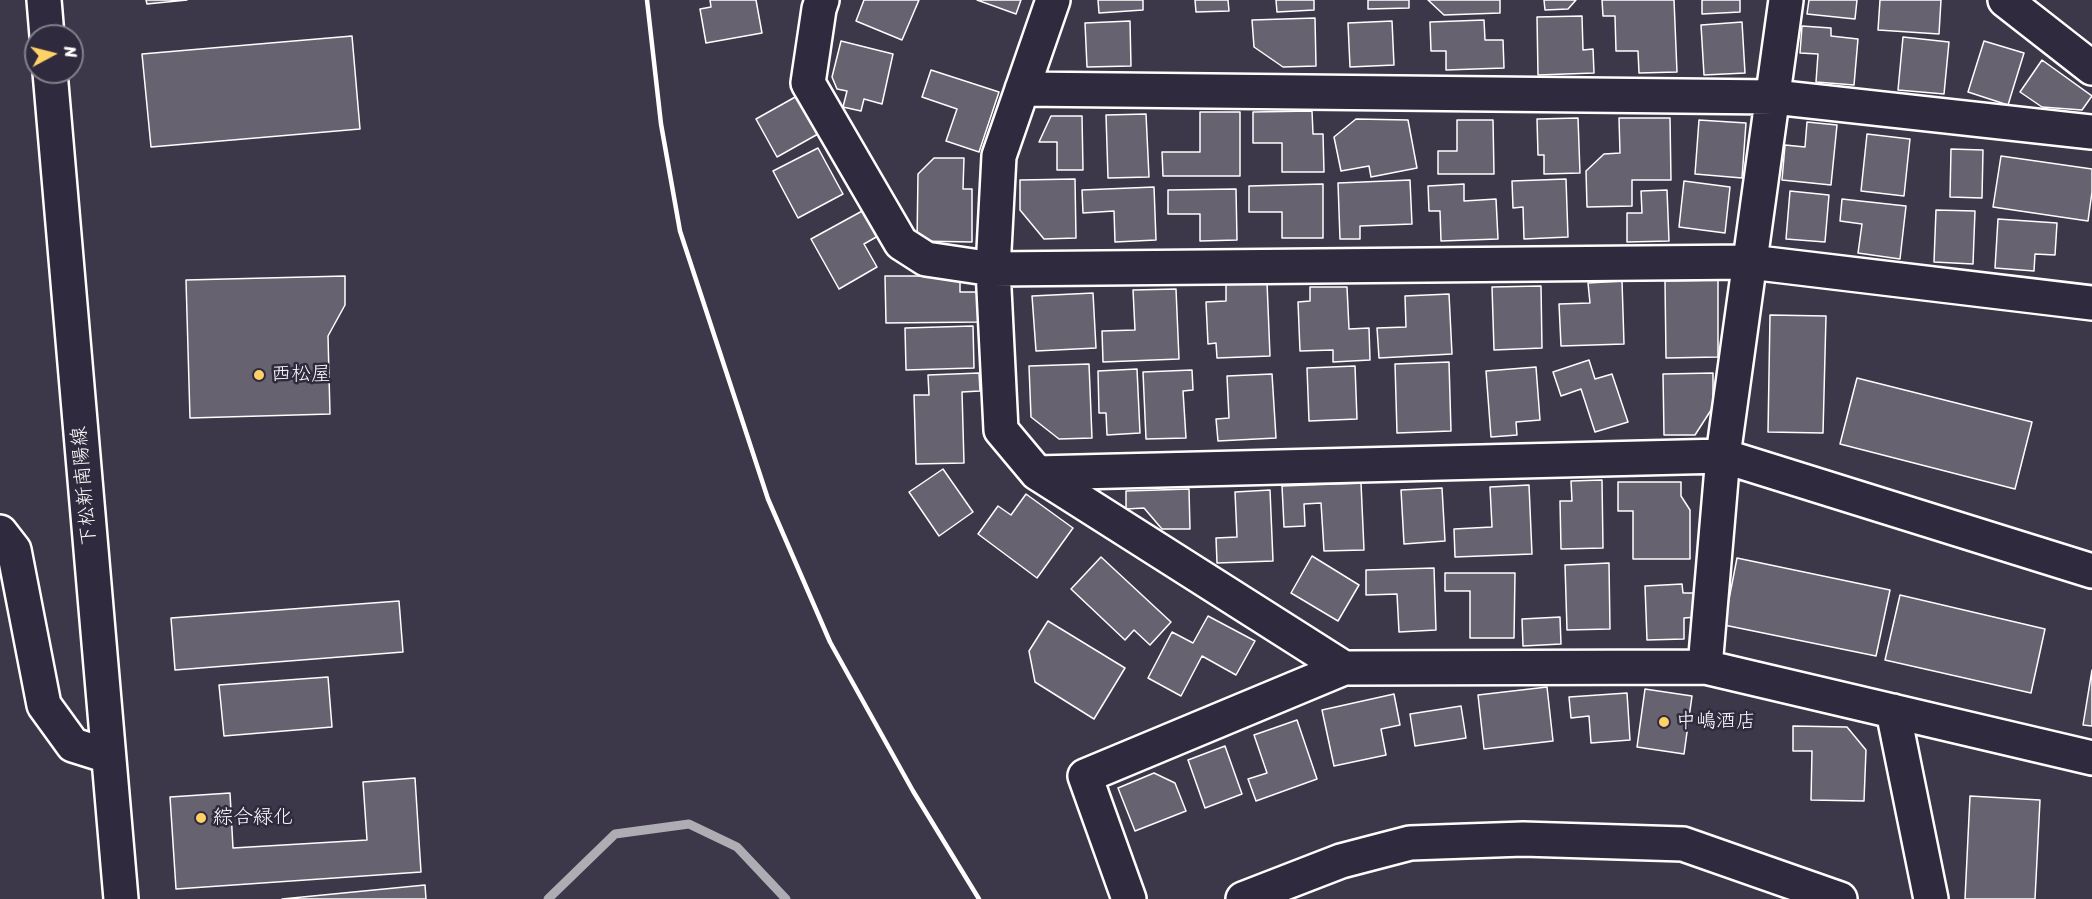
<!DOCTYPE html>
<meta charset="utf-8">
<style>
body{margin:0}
#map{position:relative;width:2092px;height:899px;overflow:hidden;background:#3c3749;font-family:Sriracha,sans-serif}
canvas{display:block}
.north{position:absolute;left:24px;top:24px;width:60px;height:60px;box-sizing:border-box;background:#2f2a3d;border:2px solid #827f8b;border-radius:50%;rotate:83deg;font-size:16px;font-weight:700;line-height:24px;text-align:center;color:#fff}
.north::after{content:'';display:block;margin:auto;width:21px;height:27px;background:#ffd166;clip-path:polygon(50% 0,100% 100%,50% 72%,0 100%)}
</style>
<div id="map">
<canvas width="2092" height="899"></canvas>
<div class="north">N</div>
</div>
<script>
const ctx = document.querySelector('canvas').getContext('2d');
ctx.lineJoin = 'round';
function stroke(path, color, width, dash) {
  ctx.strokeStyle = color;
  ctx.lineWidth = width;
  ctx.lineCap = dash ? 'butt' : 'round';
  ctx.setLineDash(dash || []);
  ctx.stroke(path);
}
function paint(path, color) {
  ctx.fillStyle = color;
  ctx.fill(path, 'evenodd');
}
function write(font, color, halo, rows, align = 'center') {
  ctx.font = font + ' Sriracha,"Klee One",sans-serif';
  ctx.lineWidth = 5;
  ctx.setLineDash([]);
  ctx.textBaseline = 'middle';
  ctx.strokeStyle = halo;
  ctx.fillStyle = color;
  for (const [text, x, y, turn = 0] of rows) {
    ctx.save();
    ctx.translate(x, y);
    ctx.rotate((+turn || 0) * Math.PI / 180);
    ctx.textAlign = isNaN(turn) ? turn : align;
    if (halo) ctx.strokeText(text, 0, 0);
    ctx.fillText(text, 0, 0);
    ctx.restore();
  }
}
stroke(new Path2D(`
 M 548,899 L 615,834 L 689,824 L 737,847 L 786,899`), '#afadb4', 9);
const building = new Path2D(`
 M 146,0 L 187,0 L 147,4 Z
 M 710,0 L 756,0 L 762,33 L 706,43 L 700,9 L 711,7 Z
 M 864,0 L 919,0 L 902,40 L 856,21 Z
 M 977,0 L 1021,0 L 1016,14 Z
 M 1098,0 L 1143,0 L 1143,10 L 1099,13 Z
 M 1195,0 L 1228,0 L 1229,11 L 1196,12 Z
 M 1276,0 L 1314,0 L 1314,10 L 1277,12 Z
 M 1368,0 L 1409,0 L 1409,8 L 1368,9 Z
 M 1428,0 L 1500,0 L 1500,13 L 1444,15 Z
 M 1544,0 L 1576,0 L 1568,9 L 1545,10 Z
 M 1602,0 L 1674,0 L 1677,72 L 1639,73 L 1638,51 L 1616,51 L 1615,16 L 1603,16 Z
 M 1702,0 L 1740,0 L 1740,12 L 1702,14 Z
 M 1809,0 L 1857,0 L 1855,19 L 1807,14 Z
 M 1880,0 L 1941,0 L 1939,34 L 1878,30 Z
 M 1582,16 L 1583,50 L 1593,49 L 1594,73 L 1538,75 L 1537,17 Z
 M 1315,18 L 1316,66 L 1283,67 L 1254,47 L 1252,20 Z
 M 1484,20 L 1485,40 L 1503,40 L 1504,68 L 1446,70 L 1446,51 L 1431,51 L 1430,22 Z
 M 1130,21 L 1131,66 L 1087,67 L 1085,23 Z
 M 1392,21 L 1394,65 L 1350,67 L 1348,23 Z
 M 1742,22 L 1745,73 L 1704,75 L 1701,25 Z
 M 1802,26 L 1831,28 L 1831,36 L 1858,39 L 1854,85 L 1816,82 L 1818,54 L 1800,53 Z
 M 352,36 L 360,129 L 151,147 L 142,54 Z
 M 1903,37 L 1949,42 L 1944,94 L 1898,90 Z
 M 841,41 L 893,54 L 882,104 L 864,99 L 861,111 L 843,107 L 847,91 L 837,89 L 832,77 Z
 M 1984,41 L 2024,53 L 2008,105 L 1968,92 Z
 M 2042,60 L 2092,96 L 2082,110 L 2042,107 L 2020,92 Z
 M 931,70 L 999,92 L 979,152 L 946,141 L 957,109 L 922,97 Z
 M 797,96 L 818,134 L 777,157 L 756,119 Z
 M 1312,111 L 1313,134 L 1323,134 L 1324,172 L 1282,172 L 1282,143 L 1253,143 L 1253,112 Z
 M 1200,112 L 1240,112 L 1240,176 L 1163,176 L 1162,152 L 1200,152 Z
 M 1146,114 L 1149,177 L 1108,178 L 1106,115 Z
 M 1051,116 L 1082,116 L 1083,170 L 1057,170 L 1057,142 L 1039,142 Z
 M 1578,118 L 1580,173 L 1544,174 L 1544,155 L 1538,155 L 1537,119 Z
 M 1619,118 L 1670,118 L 1671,180 L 1632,180 L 1632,206 L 1587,207 L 1586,171 L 1604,154 L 1620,153 Z
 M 1356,119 L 1408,120 L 1417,168 L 1371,177 L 1369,166 L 1341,171 L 1334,137 Z
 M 1457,120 L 1493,120 L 1494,174 L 1438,174 L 1438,151 L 1457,151 Z
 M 1699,120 L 1746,123 L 1742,178 L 1695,174 Z
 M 1807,122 L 1837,125 L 1831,185 L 1782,180 L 1785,145 L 1805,147 Z
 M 1867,134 L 1910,139 L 1904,196 L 1861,191 Z
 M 818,148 L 843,194 L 798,218 L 773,171 Z
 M 1951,149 L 1983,150 L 1982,198 L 1950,197 Z
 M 2001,156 L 2092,169 L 2092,192 L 2088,221 L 1993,207 Z
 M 934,158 L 964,158 L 963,189 L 972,189 L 972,242 L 917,241 L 918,174 Z
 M 1075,179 L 1076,238 L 1044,239 L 1020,210 L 1020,180 Z
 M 1566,179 L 1568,237 L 1524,239 L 1523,207 L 1513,208 L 1512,181 Z
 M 1410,180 L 1412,224 L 1360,226 L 1360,239 L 1340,239 L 1338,183 Z
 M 1684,181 L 1730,187 L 1725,233 L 1679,227 Z
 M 1323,184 L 1323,238 L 1282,238 L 1282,212 L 1249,212 L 1249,186 Z
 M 1464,184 L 1464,201 L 1496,199 L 1498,239 L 1441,241 L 1440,211 L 1429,211 L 1428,186 Z
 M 1154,187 L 1156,240 L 1115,242 L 1114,211 L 1083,213 L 1082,190 Z
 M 1236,189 L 1237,240 L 1200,241 L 1200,214 L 1168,214 L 1168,190 Z
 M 1667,190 L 1669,241 L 1627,242 L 1627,213 L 1642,213 L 1641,191 Z
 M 1790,191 L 1829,195 L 1825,242 L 1786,239 Z
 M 1842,199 L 1906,206 L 1900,259 L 1858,253 L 1862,224 L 1840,221 Z
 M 864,210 L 878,236 L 864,244 L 877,267 L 839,289 L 811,239 Z
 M 1936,210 L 1975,211 L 1973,264 L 1934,262 Z
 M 1998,219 L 2057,223 L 2055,255 L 2035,254 L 2034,271 L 1995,268 Z
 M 345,276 L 345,305 L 328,336 L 330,414 L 190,418 L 186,280 Z
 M 885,276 L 960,276 L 960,292 L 978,292 L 979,322 L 886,323 Z
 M 1718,280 L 1718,357 L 1666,358 L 1665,281 Z
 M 1622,281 L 1624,344 L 1561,346 L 1559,304 L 1590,303 L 1588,283 Z
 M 1267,282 L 1270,356 L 1217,358 L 1216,343 L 1208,344 L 1206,302 L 1226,301 L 1226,284 Z
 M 1541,286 L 1542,348 L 1494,350 L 1492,287 Z
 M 1310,287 L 1347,287 L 1349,329 L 1369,328 L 1370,360 L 1333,362 L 1333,350 L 1300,351 L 1298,302 L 1310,301 Z
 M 1176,289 L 1179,359 L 1103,362 L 1102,331 L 1135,330 L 1133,290 Z
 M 1093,293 L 1096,348 L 1036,351 L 1032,296 Z
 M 1449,294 L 1452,354 L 1379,358 L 1377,328 L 1406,327 L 1405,296 Z
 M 1770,315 L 1826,316 L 1823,433 L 1768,432 Z
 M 973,326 L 974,368 L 906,370 L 905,328 Z
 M 1589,360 L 1595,379 L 1612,374 L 1628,422 L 1595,432 L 1581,389 L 1561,396 L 1553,372 Z
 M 1449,362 L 1451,431 L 1397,433 L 1395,364 Z
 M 1089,364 L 1092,438 L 1059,439 L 1031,417 L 1029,366 Z
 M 1355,366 L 1357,419 L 1309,421 L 1307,368 Z
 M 1536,367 L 1540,420 L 1516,422 L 1517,435 L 1491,437 L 1486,371 Z
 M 1137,369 L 1140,433 L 1107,435 L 1106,413 L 1099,413 L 1098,371 Z
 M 1192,370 L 1193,390 L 1183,391 L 1186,438 L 1146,439 L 1143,372 Z
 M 979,373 L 980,391 L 962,392 L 964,463 L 916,464 L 914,395 L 929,395 L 928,375 Z
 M 1713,373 L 1713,407 L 1695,435 L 1664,435 L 1663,374 Z
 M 1272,374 L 1276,438 L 1218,441 L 1216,419 L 1229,418 L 1227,376 Z
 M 1857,378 L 2032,422 L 2015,489 L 1840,444 Z
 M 943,469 L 973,512 L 939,536 L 909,492 Z
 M 1602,480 L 1603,548 L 1561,549 L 1560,501 L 1572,501 L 1571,481 Z
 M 1618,482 L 1681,482 L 1681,496 L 1690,510 L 1690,559 L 1633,559 L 1633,511 L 1618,511 Z
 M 1361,483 L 1364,550 L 1324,551 L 1321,503 L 1304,504 L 1305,526 L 1284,527 L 1282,486 Z
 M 1529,485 L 1532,554 L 1455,557 L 1454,529 L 1492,527 L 1490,487 Z
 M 1442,488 L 1445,541 L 1404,544 L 1401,490 Z
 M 1189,489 L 1190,529 L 1162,529 L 1144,508 L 1126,509 L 1126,491 Z
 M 1270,490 L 1273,561 L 1217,563 L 1216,538 L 1237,537 L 1235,492 Z
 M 1026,494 L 1073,528 L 1037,578 L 978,534 L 998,506 L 1011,515 Z
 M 1312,556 L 1359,585 L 1338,621 L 1291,593 Z
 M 1101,557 L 1171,622 L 1150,645 L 1134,630 L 1125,640 L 1071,589 Z
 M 1737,558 L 1890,590 L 1876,656 L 1724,625 Z
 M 1609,563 L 1610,629 L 1567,630 L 1565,565 Z
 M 1434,568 L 1436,630 L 1399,632 L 1397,594 L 1366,595 L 1366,570 Z
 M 1445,573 L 1515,573 L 1514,638 L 1470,638 L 1470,591 L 1445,591 Z
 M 1682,584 L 1683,593 L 1696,593 L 1697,617 L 1684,618 L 1684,639 L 1647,640 L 1645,586 Z
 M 1900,595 L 2045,629 L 2031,693 L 1885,660 Z
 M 399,601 L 403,652 L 175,670 L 171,618 Z
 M 1208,616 L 1255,641 L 1236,675 L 1202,656 L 1181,696 L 1148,678 L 1172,632 L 1193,643 Z
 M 1560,617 L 1561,644 L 1523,646 L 1522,619 Z
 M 1048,621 L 1125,668 L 1094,719 L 1035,682 L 1029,651 Z
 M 2092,670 L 2092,726 L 2083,725 Z
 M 328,677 L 332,727 L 224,736 L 219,685 Z
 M 1547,687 L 1553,741 L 1484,749 L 1478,695 Z
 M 1645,689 L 1692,696 L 1684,754 L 1637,747 Z
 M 1627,693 L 1630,740 L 1591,743 L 1589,716 L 1571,718 L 1569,697 Z
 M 1394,694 L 1400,725 L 1381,729 L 1386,755 L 1334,766 L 1322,710 Z
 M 1461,706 L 1466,738 L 1415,746 L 1410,714 Z
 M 1297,720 L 1317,779 L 1256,801 L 1248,779 L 1267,773 L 1254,735 Z
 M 1793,726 L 1847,727 L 1866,750 L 1864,801 L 1811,800 L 1812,751 L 1793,751 Z
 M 1225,746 L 1242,794 L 1205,808 L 1188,760 Z
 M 1154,773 L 1175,783 L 1186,811 L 1135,831 L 1118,788 Z
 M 415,778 L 421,872 L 176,889 L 170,797 L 230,793 L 233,848 L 367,840 L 363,782 Z
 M 1970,796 L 2040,800 L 2035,899 L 1965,899 Z
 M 425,885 L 426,899 L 282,899 Z`);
paint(building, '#666270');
stroke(building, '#fff', 1.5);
const street = new Path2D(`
 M 822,0 L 819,9 L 808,83 L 901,243 L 926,259 L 993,269 L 1750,262 L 2092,303
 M 1053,0 L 999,156 L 993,269 L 1001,430 L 1037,473 L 1344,668
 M 2005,0 L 2092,68
 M 1022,89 L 1774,97 L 2092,132
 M 1037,473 L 1723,456 L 2092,571
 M 0,532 L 14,550 L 44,705 L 73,745 L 108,756
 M 1705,667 L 1723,456 L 1786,0
 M 1893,711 L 1931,899
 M 1129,899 L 1085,776 L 1344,668 L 1705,667 L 2092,758
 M 1243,899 L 1341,861 L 1410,843 L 1523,839 L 1683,844 L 1840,899`);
const secondary = new Path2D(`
 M 44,0 L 47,36
 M 50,72 L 121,899`);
stroke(street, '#fff', 38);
stroke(secondary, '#fff', 38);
stroke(street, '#2f2a3d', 33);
stroke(secondary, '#2f2a3d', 33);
stroke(new Path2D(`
 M 647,0 L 661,124 L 680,231 L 768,499 L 830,642 L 913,791 L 979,899`), '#fff', 4.5);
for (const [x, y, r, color] of [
 [259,375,6,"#ffd166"],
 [1664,722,6,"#ffd166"],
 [201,818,6,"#ffd166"]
]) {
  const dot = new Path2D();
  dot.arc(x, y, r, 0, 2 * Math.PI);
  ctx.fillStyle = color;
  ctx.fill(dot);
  stroke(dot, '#2f2a3d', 2);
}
write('20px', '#fff', '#2f2a3d', [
 ["西松屋",271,375],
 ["中嶋酒店",1676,722],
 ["綜合緑化",213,818]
], 'left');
write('20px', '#fff', '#2f2a3d', [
 ["下松新南陽線",85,486,-95]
]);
</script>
